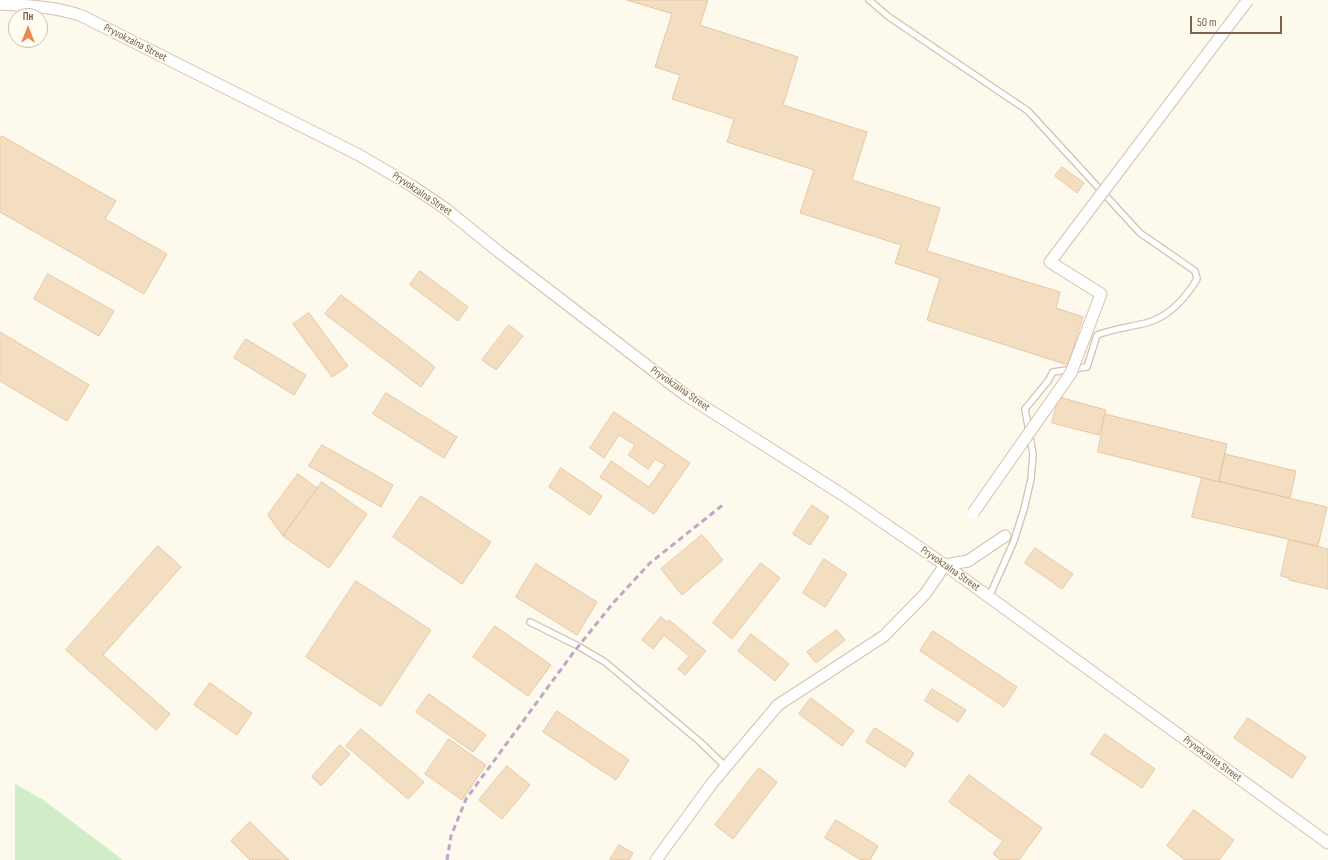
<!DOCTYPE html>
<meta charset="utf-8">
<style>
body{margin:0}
#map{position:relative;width:1328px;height:860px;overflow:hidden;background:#fdf9ec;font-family:"Sofia Sans Condensed",sans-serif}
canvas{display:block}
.north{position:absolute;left:8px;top:8px;width:40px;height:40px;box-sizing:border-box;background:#fffcf3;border:1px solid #cabfb0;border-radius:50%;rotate:0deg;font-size:11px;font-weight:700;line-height:16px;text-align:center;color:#7b644c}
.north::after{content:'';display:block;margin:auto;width:14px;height:18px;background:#ea894e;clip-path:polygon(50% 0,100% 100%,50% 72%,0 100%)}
.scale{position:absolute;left:1190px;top:16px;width:92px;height:18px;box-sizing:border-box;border:2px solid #7b644c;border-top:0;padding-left:5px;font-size:12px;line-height:14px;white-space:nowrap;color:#7b644c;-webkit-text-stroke:3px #fffcf3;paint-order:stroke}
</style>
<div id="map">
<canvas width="1328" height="860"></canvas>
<div class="north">Пн</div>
<div class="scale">50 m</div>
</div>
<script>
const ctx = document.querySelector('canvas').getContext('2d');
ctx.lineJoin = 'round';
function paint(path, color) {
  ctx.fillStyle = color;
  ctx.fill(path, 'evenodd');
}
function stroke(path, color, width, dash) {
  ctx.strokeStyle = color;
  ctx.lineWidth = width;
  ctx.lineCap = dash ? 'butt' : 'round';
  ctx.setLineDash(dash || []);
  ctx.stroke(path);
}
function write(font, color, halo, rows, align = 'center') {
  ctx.font = font + ' "Sofia Sans Condensed",sans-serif';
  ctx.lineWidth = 3;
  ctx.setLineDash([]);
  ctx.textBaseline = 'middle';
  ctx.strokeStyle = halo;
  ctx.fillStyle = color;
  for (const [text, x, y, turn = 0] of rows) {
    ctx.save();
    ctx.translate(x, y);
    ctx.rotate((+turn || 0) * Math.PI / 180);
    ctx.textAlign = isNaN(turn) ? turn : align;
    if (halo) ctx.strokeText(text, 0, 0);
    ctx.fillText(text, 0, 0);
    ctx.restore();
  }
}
paint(new Path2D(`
 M 15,784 L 42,799 L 123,860 L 15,860 Z`), '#d1edc8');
const building = new Path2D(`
 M 627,0 L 708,0 L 700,25 L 798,57 L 783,105 L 867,132 L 852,180 L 940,208 L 927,251 L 1060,292 L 1056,308 L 1083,317 L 1068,365 L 927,320 L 940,278 L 895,263 L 901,245 L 800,213 L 814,170 L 727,142 L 734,119 L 672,99 L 680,75 L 655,67 L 672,14 Z
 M 2,136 L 116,201 L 105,219 L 167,254 L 144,294 L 0,212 L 0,139 Z
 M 1062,167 L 1084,183 L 1077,193 L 1055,176 Z
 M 420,271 L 468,307 L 458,321 L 410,285 Z
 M 48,274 L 114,311 L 99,336 L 34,299 Z
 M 341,295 L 435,367 L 421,387 L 325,314 Z
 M 309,313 L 348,366 L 332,377 L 293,324 Z
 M 509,325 L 523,336 L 496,370 L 482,360 Z
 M 0,332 L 89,385 L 67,421 L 0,381 Z
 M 246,339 L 306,375 L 294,395 L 234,358 Z
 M 386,393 L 457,437 L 444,458 L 373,414 Z
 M 1059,397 L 1106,410 L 1099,435 L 1052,423 Z
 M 614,412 L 690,463 L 654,514 L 600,477 L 611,461 L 649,487 L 665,465 L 655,459 L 648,469 L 628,455 L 635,445 L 619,435 L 604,458 L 590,448 Z
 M 1105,414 L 1227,444 L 1219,482 L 1098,452 Z
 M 322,445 L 393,485 L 381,507 L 309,466 Z
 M 1225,454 L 1296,471 L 1290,498 L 1219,481 Z
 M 561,468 L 602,496 L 590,515 L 549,487 Z
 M 298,474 L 317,488 L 283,536 L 268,515 Z
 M 1202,478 L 1327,507 L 1318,546 L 1192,517 Z
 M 322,482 L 367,514 L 329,568 L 283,536 Z
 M 421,496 L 491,542 L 462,584 L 393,537 Z
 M 812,505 L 829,517 L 810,545 L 793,534 Z
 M 702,535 L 723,560 L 682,595 L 661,569 Z
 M 1289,540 L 1328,549 L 1328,589 L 1289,580 L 1289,578 L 1281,576 Z
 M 158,546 L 181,567 L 103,655 L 170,714 L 156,730 L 66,650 Z
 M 1035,548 L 1073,574 L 1062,589 L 1025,563 Z
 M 824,559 L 847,574 L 825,607 L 803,593 Z
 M 761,563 L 780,578 L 732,639 L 713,623 Z
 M 536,564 L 597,602 L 577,635 L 516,597 Z
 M 356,581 L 431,630 L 381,706 L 306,657 Z
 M 661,617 L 667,622 L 669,620 L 706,651 L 685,675 L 678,669 L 689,656 L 664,635 L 653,649 L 642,640 Z
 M 495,626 L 551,665 L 528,696 L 473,657 Z
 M 837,630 L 845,640 L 816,663 L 807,652 Z
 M 933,631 L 1017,687 L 1004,707 L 920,651 Z
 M 751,634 L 789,664 L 775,681 L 738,651 Z
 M 210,683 L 252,713 L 237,735 L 194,705 Z
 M 932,689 L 966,710 L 958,722 L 925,701 Z
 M 429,694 L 486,735 L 473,752 L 416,712 Z
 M 811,698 L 854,731 L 842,746 L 799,714 Z
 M 557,711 L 629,760 L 616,780 L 543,732 Z
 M 1248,718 L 1306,757 L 1292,778 L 1234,738 Z
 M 875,728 L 914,753 L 905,767 L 866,742 Z
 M 361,729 L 424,782 L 408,799 L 346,746 Z
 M 1105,734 L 1155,769 L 1142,788 L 1091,754 Z
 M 449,739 L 486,765 L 462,800 L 425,774 Z
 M 340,745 L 350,754 L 321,786 L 312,777 Z
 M 507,766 L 530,785 L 502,819 L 479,800 Z
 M 759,768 L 777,782 L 733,839 L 715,825 Z
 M 969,775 L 1042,828 L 1019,860 L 1001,860 L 993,854 L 1003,841 L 949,802 Z
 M 1194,810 L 1234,840 L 1219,860 L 1185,860 L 1167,846 Z
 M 836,820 L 878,846 L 870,860 L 861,860 L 825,838 Z
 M 250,822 L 289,860 L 250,860 L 231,841 Z
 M 619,845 L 633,853 L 629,860 L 610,860 Z`);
paint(building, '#f4dec2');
stroke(building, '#e7c7a2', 1);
const lane = new Path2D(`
 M 869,0 L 889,17 L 1028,111 L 1140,233 L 1195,271 L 1197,279 C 1185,299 1169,317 1146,323 C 1130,327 1113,329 1097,335 L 1087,367 L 1053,372 L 1048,381 L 1025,409 L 1033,454 L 1031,479 L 1024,509 L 1014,541 L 989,597
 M 530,622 L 578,646 L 605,662 L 699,741 L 726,767`);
const street = new Path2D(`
 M 0,4 C 29,6 54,6 82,16 L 359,155 L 412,186 L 446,209 L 499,252 L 684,394 L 843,495 L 945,565 L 1328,843
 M 656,860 L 713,782 L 778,705 L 884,636 L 925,594 L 945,565 L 968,561 L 1005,536`);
stroke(lane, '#d1c3af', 8);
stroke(street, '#d1c3af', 13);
stroke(lane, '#fff', 5.5);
stroke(street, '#fff', 11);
stroke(new Path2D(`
 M 447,860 L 451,836 L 466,799 L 573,653 L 614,602 L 650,563 L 724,504`), '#bfa7ca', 3, [6, 4]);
const streetBridge = new Path2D(`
 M 973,513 L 1071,373 L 1101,294 L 1050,262 L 1248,0`);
stroke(streetBridge, '#d1c3af', 13, []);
stroke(streetBridge, '#fff', 11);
write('11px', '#7b644c', '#fffcf3', [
 ["Pryvokzalna Street",135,43,27],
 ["Pryvokzalna Street",422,194,34],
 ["Pryvokzalna Street",680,389,35],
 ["Pryvokzalna Street",950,569,35],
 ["Pryvokzalna Street",1212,759,36]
]);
</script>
